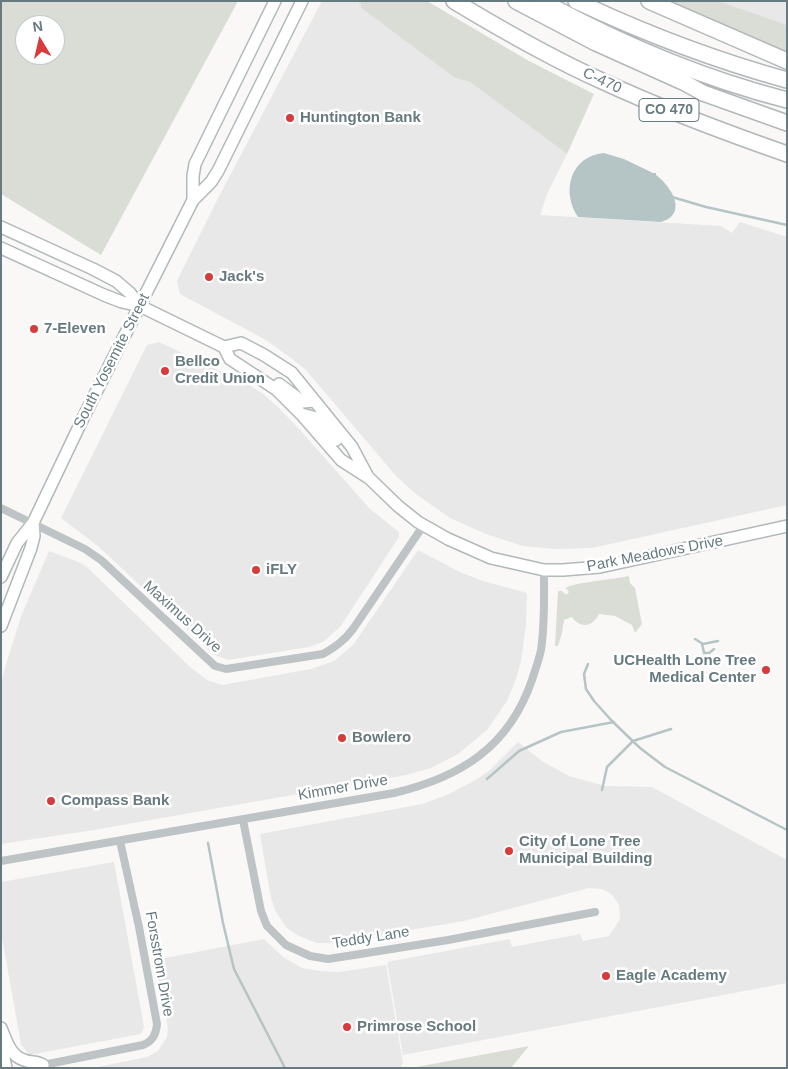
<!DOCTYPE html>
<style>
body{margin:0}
#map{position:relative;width:788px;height:1069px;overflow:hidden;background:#f9f8f7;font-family:Arial,sans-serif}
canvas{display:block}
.frame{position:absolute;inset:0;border:2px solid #667a7f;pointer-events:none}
.north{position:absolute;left:15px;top:15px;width:50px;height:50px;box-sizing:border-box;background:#fff;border:1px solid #c2cacc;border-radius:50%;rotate:351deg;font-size:14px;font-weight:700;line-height:20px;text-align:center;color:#667a7f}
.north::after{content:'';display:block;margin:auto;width:18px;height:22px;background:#d63c3a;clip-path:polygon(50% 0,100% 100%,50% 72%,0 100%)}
</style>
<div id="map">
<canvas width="788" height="1069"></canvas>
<div class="frame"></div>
<div class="north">N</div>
</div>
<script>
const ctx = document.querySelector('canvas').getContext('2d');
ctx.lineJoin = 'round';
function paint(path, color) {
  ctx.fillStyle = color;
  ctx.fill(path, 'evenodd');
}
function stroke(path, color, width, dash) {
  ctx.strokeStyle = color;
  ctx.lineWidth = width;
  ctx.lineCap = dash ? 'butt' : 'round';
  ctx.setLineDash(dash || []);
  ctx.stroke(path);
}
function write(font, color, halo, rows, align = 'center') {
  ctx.font = font + ' Arial,sans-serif';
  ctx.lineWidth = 5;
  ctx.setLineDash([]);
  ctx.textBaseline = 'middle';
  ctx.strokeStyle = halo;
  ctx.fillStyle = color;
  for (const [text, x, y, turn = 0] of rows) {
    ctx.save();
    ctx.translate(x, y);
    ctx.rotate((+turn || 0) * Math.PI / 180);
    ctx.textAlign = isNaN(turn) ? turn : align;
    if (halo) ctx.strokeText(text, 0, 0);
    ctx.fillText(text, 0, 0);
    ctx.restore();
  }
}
paint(new Path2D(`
 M 322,1 L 351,1 L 354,3 L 355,1 L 361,5 L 361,8 L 455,78 L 470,82 L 567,154 L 547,194 L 540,215 L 721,226 L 732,233 L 740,222 L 787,237 L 787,505 L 592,548 L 556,549 L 523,546 L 486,534 L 450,518 L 416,494 L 396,476 L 306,370 L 291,358 L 266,340 L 180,294 L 177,281 L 215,204 Z
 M 718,1 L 787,1 L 787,25 L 732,7 Z
 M 159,342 L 244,382 L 262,393 L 279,408 L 300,430 L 370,509 L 399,532 L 399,537 L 340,627 L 323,642 L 309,647 L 228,660 L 213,654 L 98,546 L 61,518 L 147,345 Z
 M 418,550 L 460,572 L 483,581 L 527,593 L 526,625 L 521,661 L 516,679 L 507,701 L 487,730 L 458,754 L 431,768 L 406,775 L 94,830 L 1,844 L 1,684 L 6,664 L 22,614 L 49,551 L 81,563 L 88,568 L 189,666 L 207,680 L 222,685 L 311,669 L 334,661 L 353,645 Z
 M 518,742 L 542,761 L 569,776 L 605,786 L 652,787 L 787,860 L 787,983 L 403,1055 L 387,962 L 510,939 L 512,947 L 580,934 L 583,941 L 609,936 L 620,919 L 619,905 L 613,896 L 608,892 L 602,889 L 589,888 L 464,921 L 332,943 L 317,943 L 299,936 L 287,928 L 276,912 L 271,898 L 260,834 L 422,804 L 449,794 L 477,779 L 490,770 Z
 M 114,862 L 144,1027 L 141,1034 L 29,1055 L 21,1044 L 1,932 L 1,882 Z
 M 264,939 L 283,957 L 302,968 L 320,971 L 339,972 L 386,965 L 403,1063 L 400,1068 L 93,1068 L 147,1057 L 158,1051 L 167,1037 L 168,1028 L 155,960 Z`), '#e7e8e7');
paint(new Path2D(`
 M 1,1 L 238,1 L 101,255 L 1,194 ZM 25,25 L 55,25 L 55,55 L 25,55 Z
 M 351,1 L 427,1 L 529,61 L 594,94 L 567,154 L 470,82 L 455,78 L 361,8 L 361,5 L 356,1 L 354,3 Z
 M 665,1 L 718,1 L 787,25 L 787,54 Z
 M 629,576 L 630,583 L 635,588 L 642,624 L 635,633 L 632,625 L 615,616 L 599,614 C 593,627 580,629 572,617 L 564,620 L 562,633 L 558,646 L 555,646 L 558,591 L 562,591 L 566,595 L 569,592 L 566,588 C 570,583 617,579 629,576 Z
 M 529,1046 L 511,1068 L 411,1068 Z`), '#daddd6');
paint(new Path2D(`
 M 604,153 L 624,159 L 653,173 L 656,173 L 656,175 C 671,186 689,214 661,222 L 578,217 C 561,192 570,156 604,153 Z`), '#b5c5c5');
stroke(new Path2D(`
 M 672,197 L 706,207 L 787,225
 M 695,639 L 703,644 L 718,641
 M 702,644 L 706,661
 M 704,653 L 709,653 L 714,649
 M 588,664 L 584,674 L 586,689 L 594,701 L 612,721 L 640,748 L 665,767 L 787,830
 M 487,779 L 519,751 L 561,732 L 614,722
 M 602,790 L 607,767 L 633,741 L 671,729
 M 208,843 L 223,923 L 234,969 L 285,1068`), '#b5c5c5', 2.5);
const secondary = new Path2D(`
 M 193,200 L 193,176 L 195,164 L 275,1
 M 1,227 L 93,269 L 116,281 L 130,293 L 140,306
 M 1,248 L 104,295 L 122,302 L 140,306 L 224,347 L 230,359 L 277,390 L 301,414 L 341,460 L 369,478 L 398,506 L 418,522 L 448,539 L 491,558 L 544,570 L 563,570 L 600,567 L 787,526
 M 224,347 L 241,343 L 264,355 L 292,373 L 352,447 L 368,477
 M 279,384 L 303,402 L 314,401
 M 301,414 L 317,418 L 336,440
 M 1,577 L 17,543 L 33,523 L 85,414 L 193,200 L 211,182 L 218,171 L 302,1
 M 1,626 L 31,548 L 34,536 L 33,523
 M 1,1028 C 6,1040 10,1056 24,1060 C 31,1063 37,1061 43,1065 L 42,1068
 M 1,1043 L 6,1068`);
const highway = new Path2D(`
 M 454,1 C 502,30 551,58 602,81 C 662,109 724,132 787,154
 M 516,1 L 596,43 L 685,83 L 703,93 L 787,123
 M 542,1 C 619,43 701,78 787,100
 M 576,1 C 644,33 714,60 787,80
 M 649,1 L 787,61`);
stroke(secondary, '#b1b9bb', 14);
stroke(highway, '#b2b8ba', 18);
stroke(new Path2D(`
 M 1,508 L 85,549 L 101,560 L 215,666 L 226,669 L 323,654 C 335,647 344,641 353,629 L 423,526
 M 243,820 L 261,911 L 267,926 L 286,945 L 310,956 L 328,959 L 354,955 L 448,940 L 595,912
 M 1,861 L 394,793 C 461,777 509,747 532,680 C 535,670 539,660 541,650 C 545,624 544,596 544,570
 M 43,1065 L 143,1045 C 153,1041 156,1034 157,1024 L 139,927 L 120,841`), '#bec4c6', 8);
stroke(secondary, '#fff', 11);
stroke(highway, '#fff', 15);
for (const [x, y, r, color] of [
 [290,118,5,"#d63c3a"],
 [209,277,5,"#d63c3a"],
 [34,329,5,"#d63c3a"],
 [165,371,5,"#d63c3a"],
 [256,570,5,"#d63c3a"],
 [766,670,5,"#d63c3a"],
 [342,738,5,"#d63c3a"],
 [51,801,5,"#d63c3a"],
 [509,851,5,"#d63c3a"],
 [606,976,5,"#d63c3a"],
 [347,1027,5,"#d63c3a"]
]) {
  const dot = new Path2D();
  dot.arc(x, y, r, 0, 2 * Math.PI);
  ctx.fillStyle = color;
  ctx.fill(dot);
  stroke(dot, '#fff', 2);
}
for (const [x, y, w] of [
 [669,110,60]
]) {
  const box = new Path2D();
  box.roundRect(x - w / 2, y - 11.5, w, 23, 4);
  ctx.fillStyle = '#fff';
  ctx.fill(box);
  stroke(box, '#667a7f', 1);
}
write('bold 14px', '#667a7f', null, [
 ["CO 470",669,110]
]);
write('15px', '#667a7f', '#fff', [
 ["C-470",602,81,25],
 ["South Yosemite Street",112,361,-63],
 ["Park Meadows Drive",655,554,-11],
 ["Maximus Drive",182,617,42],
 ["Kimmer Drive",343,788,-10],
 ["Teddy Lane",371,938,-9],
 ["Forsstrom Drive",159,964,80]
]);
write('bold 15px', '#667a7f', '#fff', [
 ["Huntington Bank",300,118],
 ["Jack's",219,277],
 ["7-Eleven",44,329],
 ["Bellco",175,362],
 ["Credit Union",175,379],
 ["iFLY",266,570],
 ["UCHealth Lone Tree",756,661,"right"],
 ["Medical Center",756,678,"right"],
 ["Bowlero",352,738],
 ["Compass Bank",61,801],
 ["City of Lone Tree",519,842],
 ["Municipal Building",519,859],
 ["Eagle Academy",616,976],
 ["Primrose School",357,1027]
], 'left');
</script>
